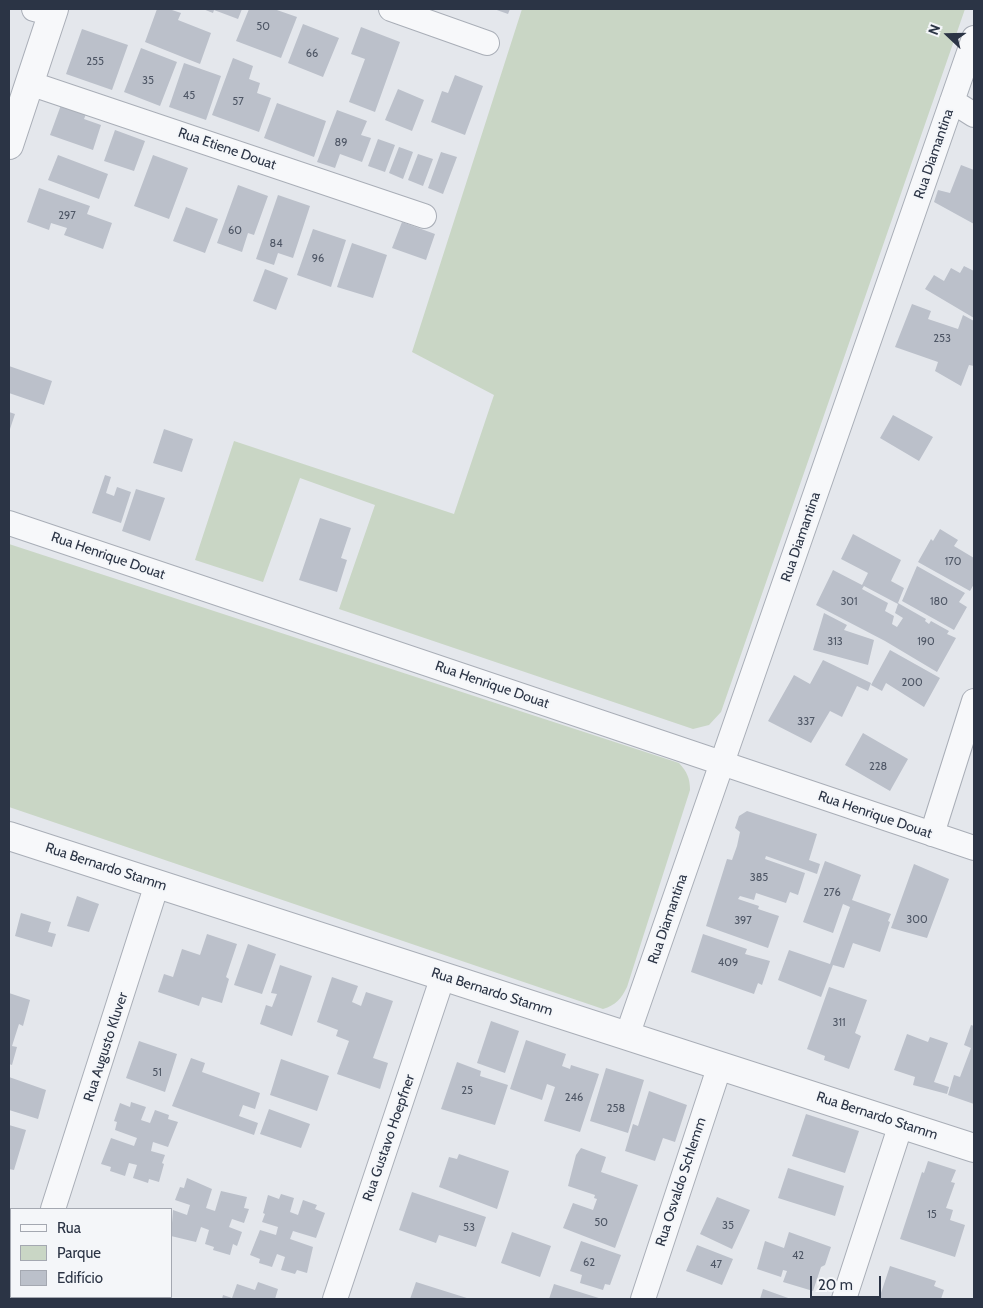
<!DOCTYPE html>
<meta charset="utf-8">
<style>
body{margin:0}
#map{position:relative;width:983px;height:1308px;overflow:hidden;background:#e4e7ec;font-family:Cabin,sans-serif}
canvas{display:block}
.frame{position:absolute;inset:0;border:10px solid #2b3445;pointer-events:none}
.legend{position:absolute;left:10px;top:1208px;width:162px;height:90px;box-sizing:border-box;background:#f4f6f9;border:1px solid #a4a8b1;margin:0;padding:6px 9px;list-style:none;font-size:15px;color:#2b3445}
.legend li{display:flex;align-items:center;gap:10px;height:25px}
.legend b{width:25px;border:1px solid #a4a8b1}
.north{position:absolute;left:923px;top:10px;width:50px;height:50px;-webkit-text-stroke:4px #f4f6f9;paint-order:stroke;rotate:291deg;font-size:14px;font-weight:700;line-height:20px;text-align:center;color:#2b3445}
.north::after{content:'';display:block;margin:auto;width:18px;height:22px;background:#2b3445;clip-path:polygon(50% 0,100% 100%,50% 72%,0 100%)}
.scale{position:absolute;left:810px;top:1276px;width:71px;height:22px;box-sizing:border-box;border:2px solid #2b3445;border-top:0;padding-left:6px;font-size:15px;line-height:18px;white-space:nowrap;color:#2b3445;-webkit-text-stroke:4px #f4f6f9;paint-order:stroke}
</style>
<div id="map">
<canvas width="983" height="1308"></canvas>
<div class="frame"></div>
<ul class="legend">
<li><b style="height:6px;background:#f7f8fa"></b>Rua</li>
<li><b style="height:14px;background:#c9d6c5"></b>Parque</li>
<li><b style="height:14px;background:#bbc0ca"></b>Edifício</li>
</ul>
<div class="north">N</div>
<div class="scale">20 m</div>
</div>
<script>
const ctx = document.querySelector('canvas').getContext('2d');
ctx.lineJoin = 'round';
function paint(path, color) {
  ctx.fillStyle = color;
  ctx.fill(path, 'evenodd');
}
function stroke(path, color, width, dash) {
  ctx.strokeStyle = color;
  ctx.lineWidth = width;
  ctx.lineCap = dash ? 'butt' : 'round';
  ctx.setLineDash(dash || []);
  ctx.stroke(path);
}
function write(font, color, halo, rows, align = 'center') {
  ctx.font = font + ' Cabin,sans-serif';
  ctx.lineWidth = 4;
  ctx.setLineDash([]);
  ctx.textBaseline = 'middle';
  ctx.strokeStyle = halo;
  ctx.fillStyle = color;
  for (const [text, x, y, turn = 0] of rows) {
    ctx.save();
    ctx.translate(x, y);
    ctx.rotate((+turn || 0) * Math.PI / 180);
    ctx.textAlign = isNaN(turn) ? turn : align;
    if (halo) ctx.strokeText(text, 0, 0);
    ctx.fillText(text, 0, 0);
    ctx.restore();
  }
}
paint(new Path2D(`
 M 522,9 L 965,9 L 721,712 L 709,725 L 693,729 L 339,609 L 375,505 L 300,478 L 263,582 L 195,560 L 234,441 L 454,514 L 494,395 L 412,352 Z
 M 9,544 L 679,763 C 687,772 690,778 690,790 L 627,987 C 621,999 616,1005 603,1009 L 9,807 Z`), '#c9d6c5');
paint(new Path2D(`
 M 157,9 L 169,9 L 181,13 L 178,20 L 211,33 L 200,64 L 145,42 Z
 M 203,9 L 242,9 L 238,19 L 214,10 L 213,13 Z
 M 249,9 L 274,9 L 297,17 L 281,58 L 236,41 Z
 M 494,9 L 510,9 L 508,14 Z
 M 303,24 L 339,38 L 323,77 L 288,63 Z
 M 361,27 L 400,42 L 375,112 L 349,102 L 365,59 L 351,54 Z
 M 82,29 L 128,45 L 112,90 L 66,74 Z
 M 141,48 L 177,62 L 160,106 L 124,92 Z
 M 233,58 L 253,66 L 249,79 L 260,83 L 257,93 L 271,98 L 259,132 L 212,115 Z
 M 184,63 L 221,76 L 206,120 L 169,107 Z
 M 455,75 L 483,86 L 465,135 L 431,122 L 442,91 L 448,93 Z
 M 398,89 L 424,100 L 412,131 L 385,120 Z
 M 277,103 L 326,121 L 314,157 L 264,138 Z
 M 61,105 L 86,114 L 84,119 L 101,125 L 93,150 L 50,135 Z
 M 337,110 L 367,121 L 361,135 L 371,138 L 362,162 L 340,154 L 335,168 L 317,162 Z
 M 115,130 L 145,141 L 134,171 L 104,161 Z
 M 378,139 L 395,145 L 385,172 L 368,166 Z
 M 399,147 L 413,152 L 403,179 L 389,173 Z
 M 441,152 L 457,157 L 443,194 L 428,188 Z
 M 418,154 L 433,159 L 423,186 L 408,180 Z
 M 58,155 L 108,174 L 99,199 L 48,180 Z
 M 153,155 L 188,168 L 169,219 L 134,206 Z
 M 961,165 L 974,170 L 974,224 L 934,202 L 938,190 L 950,193 Z
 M 238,185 L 268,196 L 254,235 L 248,233 L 242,252 L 217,243 Z
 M 39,188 L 90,206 L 87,214 L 112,223 L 103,249 L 64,235 L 67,228 L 51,223 L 49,230 L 27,222 Z
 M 278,195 L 310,206 L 293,258 L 278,253 L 274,265 L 256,259 Z
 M 186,207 L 218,219 L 205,253 L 173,241 Z
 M 402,222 L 435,234 L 426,260 L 392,248 Z
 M 313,229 L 346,240 L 331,287 L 297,275 Z
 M 352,243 L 387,255 L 373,298 L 337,287 Z
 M 964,266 L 974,271 L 974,318 L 925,289 L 934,275 L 944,281 L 951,268 L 960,273 Z
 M 265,269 L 288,278 L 276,310 L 253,301 Z
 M 912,304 L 931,311 L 928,319 L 958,329 L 963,315 L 974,321 L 974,366 L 969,365 L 961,386 L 935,371 L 938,362 L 895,347 Z
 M 9,366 L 52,381 L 44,405 L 9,393 Z
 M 9,412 L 15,414 L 9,432 Z
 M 893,415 L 933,437 L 919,461 L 880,438 Z
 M 164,429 L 193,439 L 182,472 L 153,463 Z
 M 105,475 L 111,477 L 106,493 L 114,496 L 117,487 L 131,492 L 121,523 L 92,513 Z
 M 136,489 L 165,498 L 150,541 L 122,531 Z
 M 320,518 L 351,528 L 341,558 L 347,560 L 337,592 L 299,580 Z
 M 940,529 L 958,540 L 954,546 L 974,558 L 974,584 L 970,591 L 918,562 L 931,539 L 933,541 Z
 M 853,534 L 901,560 L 891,581 L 904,588 L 898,603 L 926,619 L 925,621 L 929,624 L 931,621 L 949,631 L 947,634 L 956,638 L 937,672 L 885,641 L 816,605 L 833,570 L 862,585 L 868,573 L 841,559 ZM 864,586 L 898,604 L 895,613 L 903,618 L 897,627 L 892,624 L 894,616 L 885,611 L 888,603 L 862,589 Z
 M 917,566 L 965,593 L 959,602 L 967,607 L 954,630 L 902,601 Z
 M 824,613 L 847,625 L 844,630 L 874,640 L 868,665 L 813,650 Z
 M 890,650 L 940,678 L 924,707 L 886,683 L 882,691 L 871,685 Z
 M 823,660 L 871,683 L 868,691 L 857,686 L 842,717 L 830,711 L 811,743 L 768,721 L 794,675 L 810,684 Z
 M 863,733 L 908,759 L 890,791 L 845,765 Z
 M 747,811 L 817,834 L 809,860 L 820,864 L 817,874 L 766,856 L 765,859 L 805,873 L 798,895 L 790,892 L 786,903 L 756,893 L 754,900 L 740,896 L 738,899 L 759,906 L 758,909 L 779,916 L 768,948 L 706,926 L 727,859 L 732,860 L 737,846 L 740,832 L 735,828 L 739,816 Z
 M 825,861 L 861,875 L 852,900 L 891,914 L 888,921 L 890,922 L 880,952 L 853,943 L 844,968 L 833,965 L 821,997 L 778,980 L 789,950 L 830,964 L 850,907 L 843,904 L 833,933 L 803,922 Z
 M 914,864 L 949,879 L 927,938 L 891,928 Z
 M 77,896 L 99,904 L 89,932 L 67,926 Z
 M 21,913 L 51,922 L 48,932 L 56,934 L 52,947 L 15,936 Z
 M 207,934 L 237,944 L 226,977 L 229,979 L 222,1003 L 202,997 L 199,1006 L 158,992 L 164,974 L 173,977 L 182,949 L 200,955 Z
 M 703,934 L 747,949 L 745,954 L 770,961 L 762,985 L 758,983 L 754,994 L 691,972 Z
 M 248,944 L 276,954 L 262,994 L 234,985 Z
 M 280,965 L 312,976 L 292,1036 L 260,1024 L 266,1005 L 272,1007 L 277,994 L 271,993 Z
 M 332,977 L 358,986 L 352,1002 L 361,1006 L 366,992 L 393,1001 L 373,1058 L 388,1063 L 380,1089 L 337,1074 L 349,1041 L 336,1036 L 338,1030 L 317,1022 Z
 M 829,987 L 867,1000 L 855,1033 L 861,1036 L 849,1069 L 824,1060 L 825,1056 L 807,1049 Z
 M 9,993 L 30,1000 L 23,1026 L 19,1024 L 12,1046 L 17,1047 L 12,1065 L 9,1064 Z
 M 491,1021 L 519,1031 L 505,1073 L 477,1063 Z
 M 971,1025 L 974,1026 L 974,1104 L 948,1095 L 954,1075 L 960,1077 L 971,1048 L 964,1045 Z
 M 907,1034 L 928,1042 L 930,1037 L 948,1043 L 934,1082 L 949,1087 L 947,1094 L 913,1085 L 915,1077 L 894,1070 Z
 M 526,1040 L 566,1054 L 562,1066 L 570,1069 L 571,1065 L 599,1074 L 580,1132 L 544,1121 L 555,1087 L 547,1084 L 542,1100 L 510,1089 Z
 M 139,1041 L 177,1054 L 165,1092 L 126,1078 Z
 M 191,1058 L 205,1063 L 202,1072 L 260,1093 L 255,1109 L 243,1105 L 239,1116 L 258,1123 L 254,1135 L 172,1106 Z
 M 281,1059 L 329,1076 L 317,1111 L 270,1095 Z
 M 457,1062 L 481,1071 L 480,1076 L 508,1085 L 495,1125 L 441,1109 Z
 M 606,1068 L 644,1080 L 628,1133 L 590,1121 Z
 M 9,1077 L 46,1090 L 38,1119 L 9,1110 Z
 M 649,1091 L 687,1105 L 675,1142 L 663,1138 L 655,1161 L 625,1151 L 633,1124 L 638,1126 Z
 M 131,1102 L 146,1107 L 141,1120 L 150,1123 L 155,1110 L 169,1115 L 168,1119 L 178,1122 L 168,1147 L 153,1142 L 151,1151 L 165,1155 L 162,1163 L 164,1164 L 159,1182 L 149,1179 L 148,1183 L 133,1178 L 137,1165 L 129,1163 L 125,1176 L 110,1171 L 111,1167 L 101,1164 L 111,1138 L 134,1146 L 137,1138 L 115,1130 L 117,1122 L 114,1121 L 120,1103 L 130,1107 Z
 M 269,1109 L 310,1124 L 301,1148 L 260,1134 Z
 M 806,1114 L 859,1131 L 845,1173 L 792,1156 Z
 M 9,1125 L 26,1130 L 14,1170 L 9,1169 Z
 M 581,1148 L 606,1157 L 601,1172 L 638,1185 L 615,1248 L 563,1228 L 573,1203 L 593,1210 L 597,1199 L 594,1198 L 595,1195 L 568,1186 L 576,1155 Z
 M 459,1154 L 509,1171 L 497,1209 L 439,1187 L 449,1157 L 457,1159 Z
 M 928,1161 L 956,1170 L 951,1182 L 955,1183 L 946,1208 L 953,1210 L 950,1220 L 965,1225 L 955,1257 L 900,1239 L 922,1172 L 924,1173 Z
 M 788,1168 L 844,1186 L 835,1216 L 778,1198 Z
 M 187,1178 L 212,1189 L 206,1208 L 215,1211 L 221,1191 L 247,1197 L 244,1208 L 249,1209 L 244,1223 L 232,1219 L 229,1227 L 242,1232 L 237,1246 L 233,1244 L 230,1255 L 213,1250 L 214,1247 L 205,1244 L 209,1230 L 201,1227 L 196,1242 L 171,1236 L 173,1210 L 187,1215 L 190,1205 L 175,1200 L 180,1187 L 184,1188 Z
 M 412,1192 L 486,1217 L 476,1247 L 439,1235 L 436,1243 L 399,1230 Z
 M 281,1194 L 294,1198 L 290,1212 L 298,1215 L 303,1200 L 317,1205 L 315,1209 L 325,1213 L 316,1238 L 293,1231 L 290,1239 L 313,1247 L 307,1273 L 297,1270 L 295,1274 L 281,1270 L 285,1257 L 277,1254 L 272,1267 L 259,1263 L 260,1259 L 250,1255 L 260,1230 L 276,1235 L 278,1227 L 262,1222 L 265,1214 L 263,1213 L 268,1195 L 279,1199 Z
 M 717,1197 L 750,1210 L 732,1249 L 700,1234 Z
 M 512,1232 L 551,1246 L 540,1277 L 501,1263 Z
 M 789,1232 L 831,1247 L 825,1265 L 821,1267 L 813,1291 L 783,1282 L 787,1271 L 783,1270 L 781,1277 L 757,1269 L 765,1241 L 784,1248 Z
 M 581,1241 L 621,1255 L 610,1285 L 605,1284 L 603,1290 L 580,1283 L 582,1275 L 570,1271 Z
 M 697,1245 L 733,1259 L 722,1285 L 686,1271 Z
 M 890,1266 L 936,1281 L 934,1286 L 944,1290 L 941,1299 L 879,1299 Z
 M 258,1282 L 278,1289 L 275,1299 L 222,1299 L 223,1295 L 232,1298 L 237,1284 L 255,1290 Z
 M 416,1282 L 470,1299 L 410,1299 Z
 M 554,1284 L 602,1299 L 549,1299 Z
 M 763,1289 L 791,1299 L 760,1299 Z
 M 67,1297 L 114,1297 L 113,1299 L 66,1299 Z`), '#bbc0ca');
const minor = new Path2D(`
 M 34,9 L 52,14
 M 391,9 L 487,43
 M 29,83 L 424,216
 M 952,101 L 974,115
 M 9,523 L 974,848
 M 932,834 L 974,701
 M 627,1036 L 974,38
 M 53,1209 L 157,884
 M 24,1299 L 25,1297
 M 335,1299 L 443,976
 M 643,1299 L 720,1065
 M 844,1299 L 901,1124`);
const tertiary = new Path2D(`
 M 9,145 L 54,9
 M 9,836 L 974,1148`);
stroke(minor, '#a9aeb7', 26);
stroke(tertiary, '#a9aeb7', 30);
stroke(minor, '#f7f8fa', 24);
stroke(tertiary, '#f7f8fa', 28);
write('11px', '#4f5766', null, [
 ["50",263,27],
 ["66",312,54],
 ["255",95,62],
 ["35",148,81],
 ["45",189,96],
 ["57",238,102],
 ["89",341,143],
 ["297",67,216],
 ["60",235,231],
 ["84",276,244],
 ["96",318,259],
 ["253",942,339],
 ["170",953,562],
 ["301",849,602],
 ["180",939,602],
 ["313",835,642],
 ["190",926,642],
 ["200",912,683],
 ["337",806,722],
 ["228",878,767],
 ["385",759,878],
 ["276",832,893],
 ["300",917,920],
 ["397",743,921],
 ["409",728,963],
 ["311",839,1023],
 ["51",157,1073],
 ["25",467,1091],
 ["246",574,1098],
 ["258",616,1109],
 ["15",932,1215],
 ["50",601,1223],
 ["35",728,1226],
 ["53",469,1228],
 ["42",798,1256],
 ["62",589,1263],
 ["47",716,1265]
]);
write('14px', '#2b3445', '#f4f6f9', [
 ["Rua Etiene Douat",227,149,19],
 ["Rua Diamantina",934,154,-71],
 ["Rua Diamantina",801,537,-71],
 ["Rua Henrique Douat",108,556,19],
 ["Rua Henrique Douat",492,685,19],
 ["Rua Henrique Douat",875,815,19],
 ["Rua Bernardo Stamm",106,867,18],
 ["Rua Diamantina",668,919,-71],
 ["Rua Bernardo Stamm",492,992,18],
 ["Rua Augusto Kluver",106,1047,-72],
 ["Rua Bernardo Stamm",877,1116,18],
 ["Rua Gustavo Hoepfner",389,1138,-71],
 ["Rua Osvaldo Schlemm",681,1182,-72]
]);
</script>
